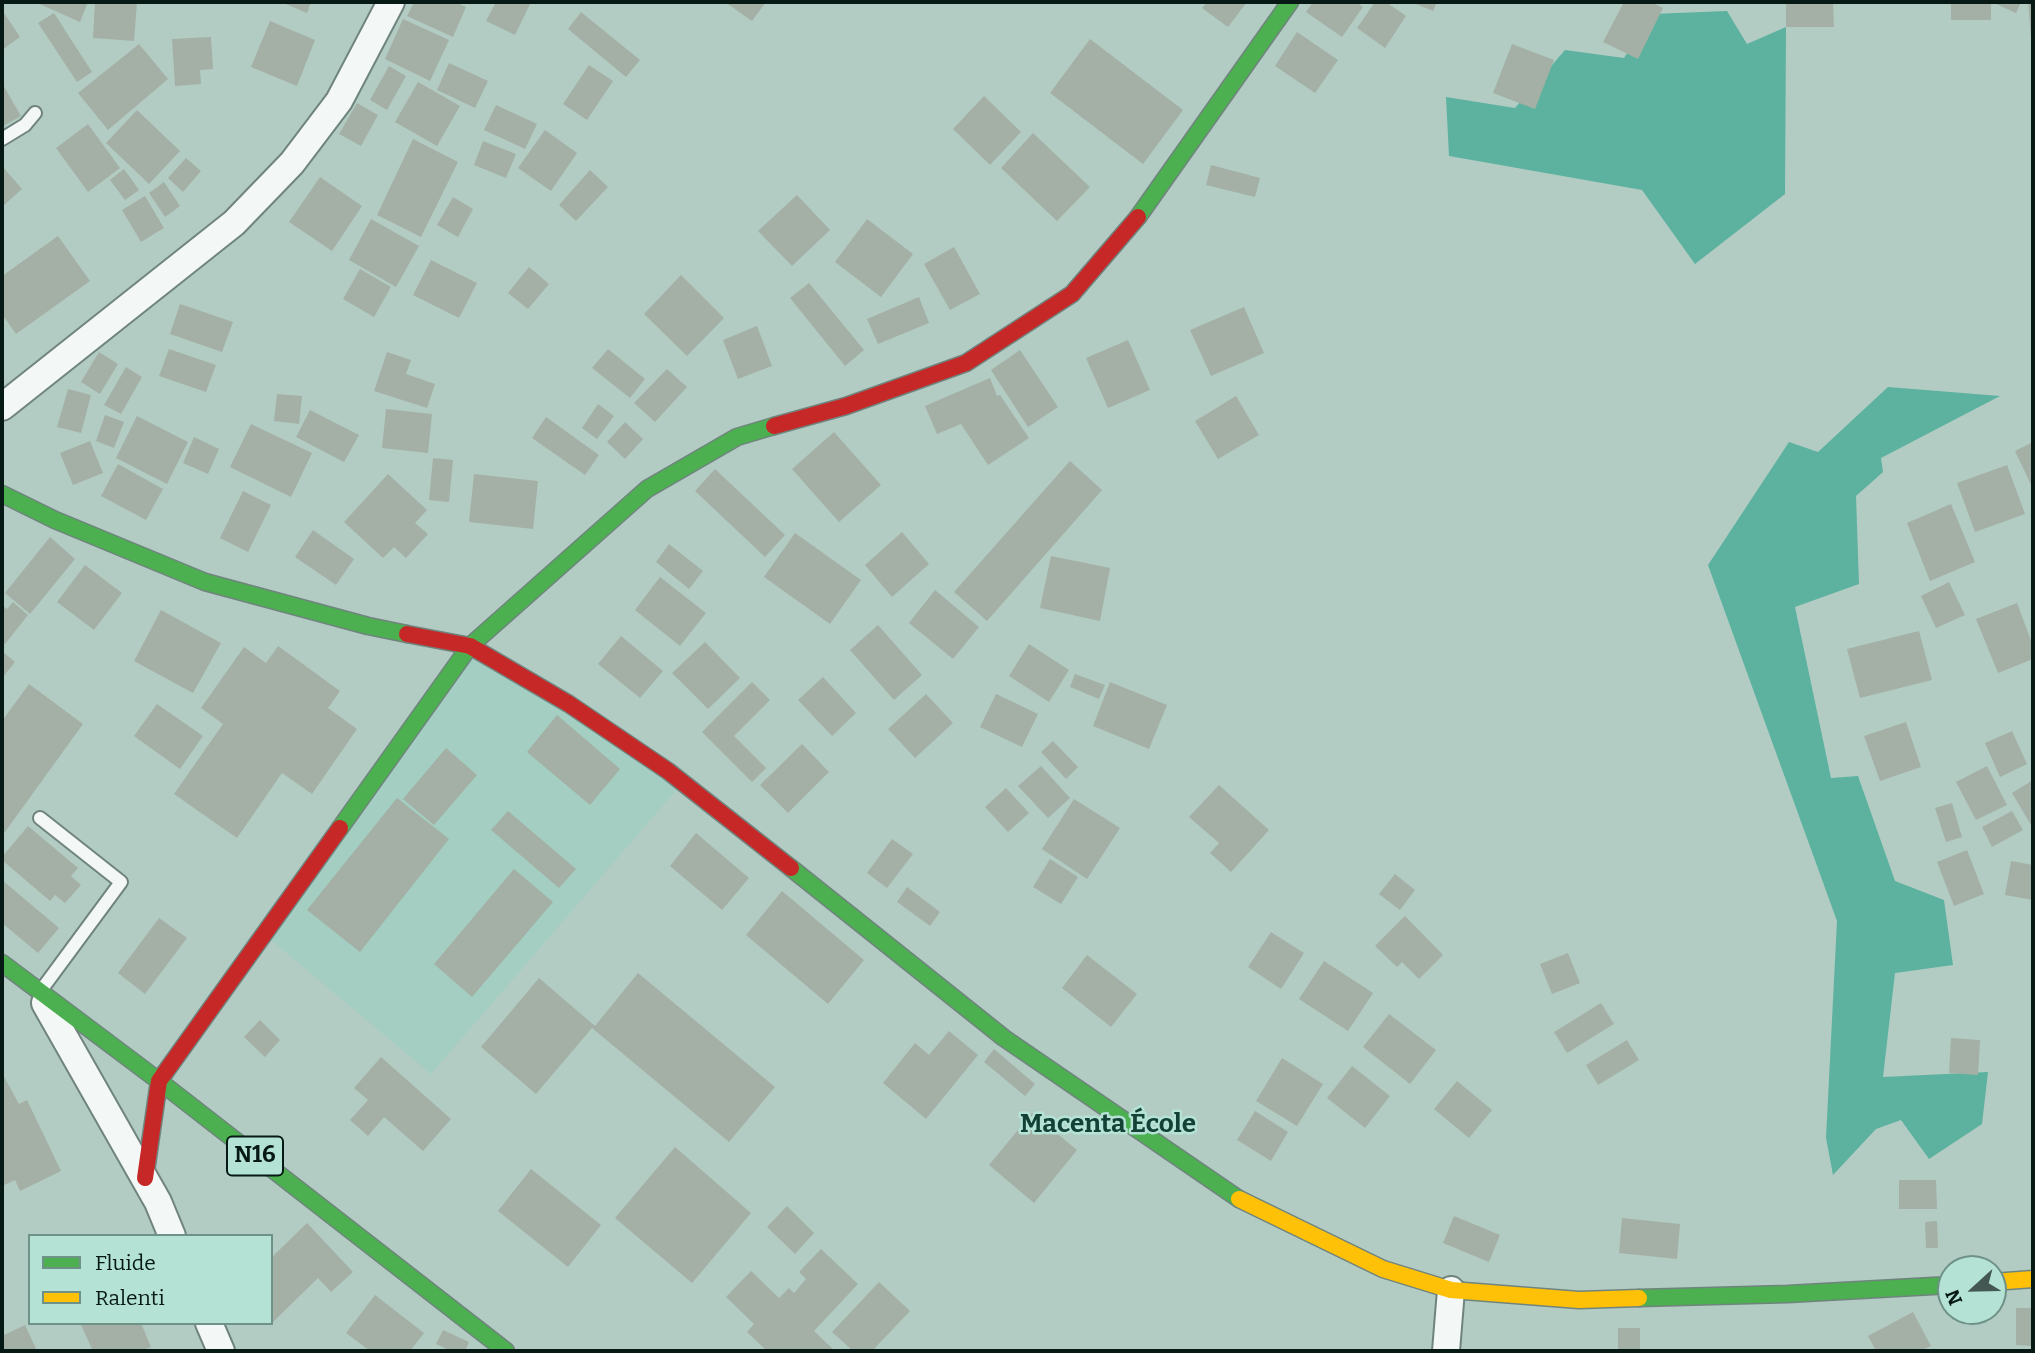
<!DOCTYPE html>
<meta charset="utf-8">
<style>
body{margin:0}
#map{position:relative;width:2035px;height:1353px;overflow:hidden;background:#b2ccc4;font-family:Bitter,serif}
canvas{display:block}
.frame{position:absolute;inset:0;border:4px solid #071914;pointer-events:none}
.legend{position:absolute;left:28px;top:1234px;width:245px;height:91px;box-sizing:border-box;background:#b4e3d5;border:2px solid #6f9288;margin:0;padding:9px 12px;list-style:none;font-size:21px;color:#071914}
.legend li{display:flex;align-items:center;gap:14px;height:35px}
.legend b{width:35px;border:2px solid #6f9288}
.north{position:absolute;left:1937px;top:1255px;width:70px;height:70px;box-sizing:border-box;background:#b4e3d5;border:2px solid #6f9288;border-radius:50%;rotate:248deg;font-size:19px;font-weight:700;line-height:28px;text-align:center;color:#071914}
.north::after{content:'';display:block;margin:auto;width:24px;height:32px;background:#435852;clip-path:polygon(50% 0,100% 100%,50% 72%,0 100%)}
</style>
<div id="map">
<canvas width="2035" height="1353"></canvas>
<div class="frame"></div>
<ul class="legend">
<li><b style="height:9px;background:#4caf50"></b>Fluide</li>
<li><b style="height:9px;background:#ffc107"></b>Ralenti</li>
</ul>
<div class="north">N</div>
</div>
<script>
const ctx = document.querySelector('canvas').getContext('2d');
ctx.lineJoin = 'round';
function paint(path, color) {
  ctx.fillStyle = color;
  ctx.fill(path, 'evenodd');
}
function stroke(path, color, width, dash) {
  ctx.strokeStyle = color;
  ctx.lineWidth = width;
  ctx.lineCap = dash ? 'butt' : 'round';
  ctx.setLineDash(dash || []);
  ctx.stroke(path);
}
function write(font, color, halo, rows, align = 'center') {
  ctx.font = font + ' Bitter,serif';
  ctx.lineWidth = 5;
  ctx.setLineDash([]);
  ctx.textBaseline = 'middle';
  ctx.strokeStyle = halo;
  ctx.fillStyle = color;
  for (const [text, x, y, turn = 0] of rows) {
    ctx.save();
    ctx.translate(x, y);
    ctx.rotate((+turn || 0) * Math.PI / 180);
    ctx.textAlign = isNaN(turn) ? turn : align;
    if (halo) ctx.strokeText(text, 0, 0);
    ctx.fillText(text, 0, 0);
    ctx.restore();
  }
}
paint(new Path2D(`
 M 470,646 L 683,782 L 431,1074 L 264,934 Z`), '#a3cec1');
paint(new Path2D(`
 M 1727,11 L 1747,44 L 1786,27 L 1785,194 L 1695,264 L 1642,190 L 1449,156 L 1446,97 L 1515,108 L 1565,50 L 1624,58 L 1652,14 Z
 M 1888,387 L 2000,396 L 1881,458 L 1883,472 L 1856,496 L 1859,584 L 1795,607 L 1831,778 L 1858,776 L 1895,881 L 1944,900 L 1953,965 L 1895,973 L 1883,1077 L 1988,1072 L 1982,1124 L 1929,1159 L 1901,1120 L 1876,1129 L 1833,1175 L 1826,1138 L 1837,921 L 1708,565 L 1789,442 L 1818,452 Z`), '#5cb29f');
paint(new Path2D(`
 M 35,2 L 88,2 L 80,22 Z
 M 95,2 L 137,2 L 134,41 L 93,38 Z
 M 281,2 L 311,2 L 307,13 Z
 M 414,2 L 455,2 L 466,7 L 453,37 L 407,16 Z
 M 496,2 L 531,2 L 515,35 L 486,21 Z
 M 725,2 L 766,2 L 752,21 Z
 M 1207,2 L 1247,2 L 1228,27 L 1202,8 Z
 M 1313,2 L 1356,2 L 1363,7 L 1342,37 L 1306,12 Z
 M 1375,2 L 1386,2 L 1406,16 L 1385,48 L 1357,28 Z
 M 1411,2 L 1437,2 L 1433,11 Z
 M 1624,2 L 1651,2 L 1663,8 L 1638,59 L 1603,42 Z
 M 1786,2 L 1833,2 L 1834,27 L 1786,27 Z
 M 1951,2 L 1991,2 L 1991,20 L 1951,20 Z
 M 1997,2 L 2021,2 L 2016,13 L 1996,4 Z
 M 2028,2 L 2033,2 L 2033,37 L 2031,37 Z
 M 2,10 L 20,37 L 2,50 Z
 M 581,12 L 640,60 L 626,77 L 568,29 Z
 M 54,13 L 92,72 L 77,82 L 38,23 Z
 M 403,19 L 449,40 L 430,81 L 385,59 Z
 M 270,21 L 315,40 L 297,86 L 251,67 Z
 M 1297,32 L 1338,60 L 1315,93 L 1275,66 Z
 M 211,37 L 213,69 L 200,70 L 201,84 L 175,86 L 172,39 Z
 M 1090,39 L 1183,110 L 1143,164 L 1050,93 Z
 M 139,44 L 168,79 L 108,130 L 78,93 Z
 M 1512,44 L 1554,60 L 1535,109 L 1493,93 Z
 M 449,63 L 488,81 L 475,108 L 437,90 Z
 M 589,65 L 613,81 L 587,120 L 563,104 Z
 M 389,66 L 406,76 L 387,110 L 370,100 Z
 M 418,82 L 460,106 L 437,146 L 395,122 Z
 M 2,83 L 21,116 L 2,127 Z
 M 984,96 L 1021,132 L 990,165 L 953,129 Z
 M 357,103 L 378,115 L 361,146 L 339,134 Z
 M 496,105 L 537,124 L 525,149 L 484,130 Z
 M 137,110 L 180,151 L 149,184 L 106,143 Z
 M 88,124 L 120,168 L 88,192 L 56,148 Z
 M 545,130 L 577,153 L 551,191 L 518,168 Z
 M 1033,133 L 1090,187 L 1057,221 L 1001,168 Z
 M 413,139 L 458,162 L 421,237 L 377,215 Z
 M 483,141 L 516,154 L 506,178 L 474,165 Z
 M 186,158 L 201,171 L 183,192 L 168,178 Z
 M 1211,165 L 1260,178 L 1255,197 L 1206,185 Z
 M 2,166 L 22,189 L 2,207 Z
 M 124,169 L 139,190 L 125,200 L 110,180 Z
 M 590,170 L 608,187 L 576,221 L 559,205 Z
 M 320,177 L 362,206 L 332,251 L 289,222 Z
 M 164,182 L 180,206 L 165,217 L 149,193 Z
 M 797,195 L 830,230 L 792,266 L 758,231 Z
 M 145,196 L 164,228 L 141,242 L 122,210 Z
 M 453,197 L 473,209 L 458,237 L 437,225 Z
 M 371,219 L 419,246 L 396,287 L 349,260 Z
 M 867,219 L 913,254 L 881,297 L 835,262 Z
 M 58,236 L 90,281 L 16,334 L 2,314 L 2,276 Z
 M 954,247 L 980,294 L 950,310 L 924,264 Z
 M 431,260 L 477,283 L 459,318 L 413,295 Z
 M 529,267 L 549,284 L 528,309 L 508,293 Z
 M 360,269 L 391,287 L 374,317 L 343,299 Z
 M 681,275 L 724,318 L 687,356 L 644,314 Z
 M 809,283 L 864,350 L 845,366 L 790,298 Z
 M 919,297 L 929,323 L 878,344 L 867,319 Z
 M 180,304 L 233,322 L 222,352 L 170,334 Z
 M 1244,307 L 1264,353 L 1211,376 L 1190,330 Z
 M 757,326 L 772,366 L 738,379 L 723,340 Z
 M 1128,340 L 1150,390 L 1108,408 L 1086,358 Z
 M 169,349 L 216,365 L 206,392 L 159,376 Z
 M 608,349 L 645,379 L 630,398 L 592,368 Z
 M 1020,350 L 1058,407 L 1028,427 L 991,370 Z
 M 99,352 L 118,364 L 100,394 L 81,382 Z
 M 387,352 L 411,360 L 406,374 L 435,384 L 427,408 L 374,391 Z
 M 126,367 L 142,377 L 121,414 L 104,405 Z
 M 667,369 L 687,387 L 655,422 L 634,403 Z
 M 990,378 L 997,396 L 1000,395 L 1029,438 L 988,465 L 961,424 L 937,434 L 925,406 Z
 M 68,389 L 91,395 L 81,433 L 57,427 Z
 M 277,394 L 302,396 L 299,424 L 274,421 Z
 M 1236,396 L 1259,435 L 1218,459 L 1195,421 Z
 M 598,404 L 614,416 L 597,439 L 582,428 Z
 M 386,409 L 432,414 L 428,453 L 382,448 Z
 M 310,410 L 359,435 L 344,462 L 296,437 Z
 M 105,415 L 124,422 L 114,448 L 96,441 Z
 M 137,416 L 188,442 L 167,484 L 116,458 Z
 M 546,417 L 599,455 L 585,475 L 532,438 Z
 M 625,422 L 643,439 L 625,459 L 607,442 Z
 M 251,424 L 312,453 L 291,497 L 230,467 Z
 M 834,432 L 881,485 L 839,522 L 792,469 Z
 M 194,437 L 219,449 L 208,474 L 183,463 Z
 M 90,441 L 103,473 L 73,485 L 60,453 Z
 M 2033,442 L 2033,489 L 2015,451 Z
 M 433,458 L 453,460 L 449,502 L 429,500 Z
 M 1070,461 L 1102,490 L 987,621 L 954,592 Z
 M 118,464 L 163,489 L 146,520 L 101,496 Z
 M 2007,465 L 2025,514 L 1975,532 L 1957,483 Z
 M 715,469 L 785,535 L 765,557 L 695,491 Z
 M 388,474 L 427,510 L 415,523 L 428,534 L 406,558 L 394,547 L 383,558 L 344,522 Z
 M 474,474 L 538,481 L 533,529 L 469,522 Z
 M 243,491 L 271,505 L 248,552 L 220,538 Z
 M 1951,504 L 1975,562 L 1930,581 L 1907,523 Z
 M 313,530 L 354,559 L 336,585 L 295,557 Z
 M 902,532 L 929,564 L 892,597 L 865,565 Z
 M 795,533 L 861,580 L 830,624 L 764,577 Z
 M 50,537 L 75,559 L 30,614 L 5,593 Z
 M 669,544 L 703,571 L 689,589 L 656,562 Z
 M 1051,556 L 1110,568 L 1100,621 L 1040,608 Z
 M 85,565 L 122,593 L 94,630 L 57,602 Z
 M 660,577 L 706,613 L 680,646 L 635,610 Z
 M 1949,582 L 1965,615 L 1936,628 L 1921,596 Z
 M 935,590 L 979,627 L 953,659 L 909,623 Z
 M 13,602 L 28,615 L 5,644 L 2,641 L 2,605 L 7,609 Z
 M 2017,603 L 2033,646 L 2033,659 L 1998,673 L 1976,619 Z
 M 161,610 L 221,643 L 193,693 L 134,661 Z
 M 878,625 L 922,675 L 894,700 L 850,650 Z
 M 1919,631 L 1932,680 L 1860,698 L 1847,649 Z
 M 621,636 L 663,671 L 640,698 L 598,664 Z
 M 705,642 L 740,678 L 708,709 L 672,673 Z
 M 1029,644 L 1069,670 L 1049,702 L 1009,676 Z
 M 278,646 L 340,691 L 328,708 L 357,729 L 312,794 L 282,773 L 237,838 L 174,794 L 223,724 L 201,708 L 244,647 L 266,663 Z
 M 2,651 L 15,662 L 2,678 Z
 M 1075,674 L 1105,685 L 1099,699 L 1070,687 Z
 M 823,677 L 856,713 L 832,736 L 798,700 Z
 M 752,682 L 770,700 L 734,736 L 766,768 L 752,782 L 702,732 Z
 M 1110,682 L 1167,705 L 1149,749 L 1093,726 Z
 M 29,684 L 83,724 L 2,836 L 2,721 Z
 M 926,694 L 953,723 L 915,758 L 888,729 Z
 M 996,694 L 1038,714 L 1022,747 L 980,727 Z
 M 157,704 L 203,736 L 180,769 L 134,736 Z
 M 557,715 L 620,769 L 590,805 L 527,752 Z
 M 1906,722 L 1921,767 L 1880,781 L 1864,736 Z
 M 2012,731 L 2027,764 L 2000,777 L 1985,743 Z
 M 1053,741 L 1078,767 L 1066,779 L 1041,752 Z
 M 802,744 L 829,772 L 788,813 L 760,785 Z
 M 446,748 L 477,775 L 434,825 L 403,799 Z
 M 1041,766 L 1070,798 L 1048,818 L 1018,786 Z
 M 1987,766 L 2007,805 L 1976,820 L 1956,782 Z
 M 2033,780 L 2033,823 L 2031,825 L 2012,793 Z
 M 1219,785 L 1269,830 L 1231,872 L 1210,853 L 1219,843 L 1189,817 Z
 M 1006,788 L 1029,813 L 1008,832 L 985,807 Z
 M 397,798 L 449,839 L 360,952 L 307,910 Z
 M 1074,799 L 1120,828 L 1087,879 L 1042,849 Z
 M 1952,803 L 1962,837 L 1946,842 L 1935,808 Z
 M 508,811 L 576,869 L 559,888 L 491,830 Z
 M 2012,811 L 2023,830 L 1992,847 L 1982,827 Z
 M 28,826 L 78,868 L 71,876 L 81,885 L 65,903 L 55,895 L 50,901 L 2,860 L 2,857 Z
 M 696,833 L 749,878 L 722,910 L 670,866 Z
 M 892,839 L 913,854 L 887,888 L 867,873 Z
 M 1967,850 L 1984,894 L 1954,906 L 1937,862 Z
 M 1050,859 L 1078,877 L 1061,904 L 1033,887 Z
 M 2011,861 L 2033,865 L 2033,900 L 2005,895 Z
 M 514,869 L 553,902 L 472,997 L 434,964 Z
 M 1395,874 L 1415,890 L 1400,910 L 1379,894 Z
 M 2,880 L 59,928 L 38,953 L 2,923 Z
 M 907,887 L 940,912 L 930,926 L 897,902 Z
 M 782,891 L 864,960 L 828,1004 L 746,935 Z
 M 1405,916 L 1443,955 L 1419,979 L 1402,962 L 1397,967 L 1375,946 Z
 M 159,918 L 187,938 L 145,994 L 118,973 Z
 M 1271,932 L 1304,953 L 1281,989 L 1248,967 Z
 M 1568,953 L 1580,983 L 1552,994 L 1540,964 Z
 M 1087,955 L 1137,994 L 1111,1027 L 1062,988 Z
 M 1324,961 L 1373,993 L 1348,1031 L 1299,999 Z
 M 638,973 L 775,1087 L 729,1142 L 592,1028 L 536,1094 L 481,1047 L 539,978 L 595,1026 Z
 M 1601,1003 L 1614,1024 L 1567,1053 L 1554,1032 Z
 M 1389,1014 L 1436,1050 L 1410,1084 L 1363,1047 Z
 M 260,1020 L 280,1040 L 265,1057 L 244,1037 Z
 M 949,1031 L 978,1055 L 926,1119 L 883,1083 L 915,1043 L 929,1055 Z
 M 1951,1038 L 1980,1040 L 1978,1075 L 1949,1073 Z
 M 1627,1040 L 1639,1060 L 1598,1085 L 1586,1065 Z
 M 994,1049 L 1035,1084 L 1025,1096 L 984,1062 Z
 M 381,1057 L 451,1119 L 423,1151 L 384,1117 L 368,1136 L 350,1120 L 368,1100 L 354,1088 Z
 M 1282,1058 L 1323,1084 L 1297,1126 L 1256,1101 Z
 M 1352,1066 L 1390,1096 L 1365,1128 L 1327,1098 Z
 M 2,1073 L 19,1104 L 27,1100 L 61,1171 L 20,1191 L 15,1180 L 2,1186 Z
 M 1457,1081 L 1492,1110 L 1469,1138 L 1434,1109 Z
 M 1255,1111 L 1288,1132 L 1271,1161 L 1237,1140 Z
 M 1032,1113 L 1077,1150 L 1034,1203 L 989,1165 Z
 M 675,1147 L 751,1213 L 692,1283 L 615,1218 Z
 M 531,1169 L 601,1225 L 568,1267 L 498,1211 Z
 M 1899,1180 L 1936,1180 L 1937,1209 L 1899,1209 Z
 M 787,1206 L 814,1233 L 795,1254 L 767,1227 Z
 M 1454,1216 L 1500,1235 L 1489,1262 L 1443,1243 Z
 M 1622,1218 L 1680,1224 L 1677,1259 L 1619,1253 Z
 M 1937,1221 L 1938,1248 L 1926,1248 L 1925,1222 Z
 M 307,1223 L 353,1272 L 331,1292 L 318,1278 L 271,1324 L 271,1258 Z
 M 821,1249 L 858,1284 L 814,1331 L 835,1351 L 767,1351 L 747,1332 L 754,1324 L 726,1297 L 751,1271 L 779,1298 L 789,1288 L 794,1293 L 806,1279 L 799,1272 Z
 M 879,1282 L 910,1311 L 872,1351 L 853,1351 L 832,1332 Z
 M 375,1295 L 424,1333 L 410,1351 L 370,1351 L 346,1333 Z
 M 2016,1308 L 2033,1308 L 2033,1346 L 2016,1345 Z
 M 1913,1312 L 1931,1346 L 1921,1351 L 1876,1351 L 1868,1336 Z
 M 80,1323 L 141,1323 L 151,1347 L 141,1351 L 93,1351 Z
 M 25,1325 L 37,1351 L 2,1351 L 2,1336 Z
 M 1618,1328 L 1640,1328 L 1640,1351 L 1618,1351 Z
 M 443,1330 L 469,1342 L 465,1351 L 451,1351 L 436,1344 Z`), '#a4b0a5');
const lane = new Path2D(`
 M 2,139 L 25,125 L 35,113
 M 40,818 L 121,882 L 42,989`);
const street = new Path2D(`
 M 2,407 L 234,223 L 292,163 L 339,101 L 391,2
 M 45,1003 L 158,1202 L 172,1236
 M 209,1323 L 221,1351
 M 1446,1351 L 1451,1290`);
const fast = new Path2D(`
 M 1138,217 L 1290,2
 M 2,494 L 55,520 L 205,582 L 368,626 L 407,634
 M 340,828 L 470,646 L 647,489 L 737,437 L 774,426
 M 791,868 L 1004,1038 L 1239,1199
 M 2,963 L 159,1081 L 506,1351
 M 1639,1298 L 1788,1294 L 1951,1285`);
const slow = new Path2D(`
 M 1239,1199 L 1383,1269 L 1451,1290 L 1579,1300 L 1639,1298
 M 1993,1282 L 2033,1279`);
const jam = new Path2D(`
 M 774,426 L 846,406 L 966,363 L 1072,294 L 1138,217
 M 407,634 L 470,646 L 569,704 L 668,771 L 791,868
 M 145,1178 L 159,1081 L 340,828`);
stroke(lane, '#70847e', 16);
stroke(street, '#70847e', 30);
stroke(fast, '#70847e', 19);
stroke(slow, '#70847e', 19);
stroke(jam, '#70847e', 19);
stroke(lane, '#f3f7f6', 12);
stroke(street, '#f3f7f6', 26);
stroke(fast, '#4caf50', 16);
stroke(slow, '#ffc107', 16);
stroke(jam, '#c62828', 16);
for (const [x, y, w] of [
 [255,1156,56]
]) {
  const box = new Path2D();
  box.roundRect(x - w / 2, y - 19.5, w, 39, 5);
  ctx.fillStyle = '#b4e3d5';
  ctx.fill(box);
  stroke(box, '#071914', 2);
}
write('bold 23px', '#071914', null, [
 ["N16",255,1156]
]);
write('bold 26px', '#144136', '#b4e3d5', [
 ["Macenta École",1108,1125]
]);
</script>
